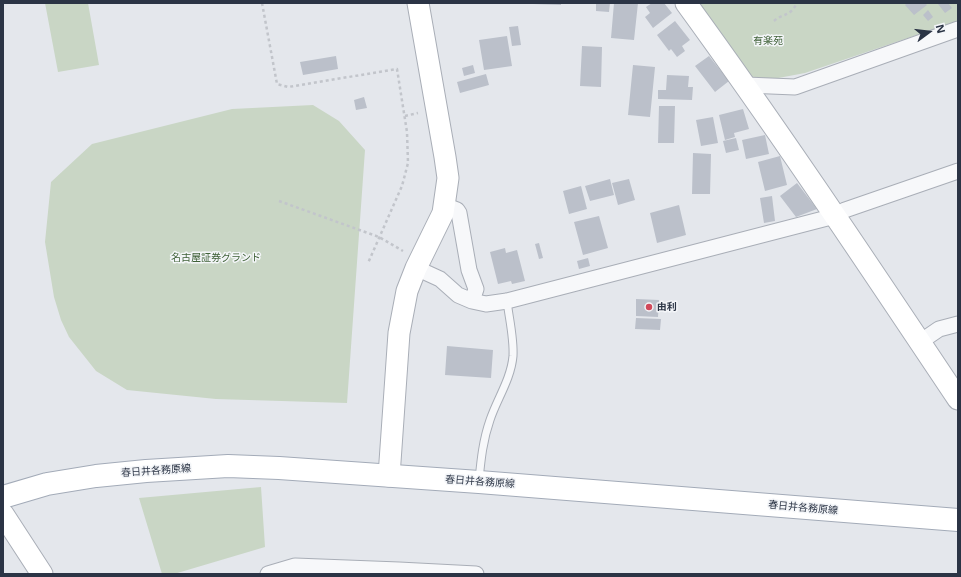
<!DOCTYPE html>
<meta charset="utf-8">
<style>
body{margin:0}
#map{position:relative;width:961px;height:577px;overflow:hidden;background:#e4e7ec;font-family:"Open Sans",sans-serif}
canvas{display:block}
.frame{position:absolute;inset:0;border:4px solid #2b3445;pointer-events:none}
.north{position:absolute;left:909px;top:12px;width:40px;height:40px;-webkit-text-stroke:3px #f4f6f9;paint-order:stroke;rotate:75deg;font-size:11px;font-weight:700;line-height:16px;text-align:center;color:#2b3445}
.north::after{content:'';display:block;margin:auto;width:14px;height:18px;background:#2b3445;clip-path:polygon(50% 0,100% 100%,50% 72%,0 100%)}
</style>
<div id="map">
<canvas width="961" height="577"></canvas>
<div class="frame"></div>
<div class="north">N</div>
</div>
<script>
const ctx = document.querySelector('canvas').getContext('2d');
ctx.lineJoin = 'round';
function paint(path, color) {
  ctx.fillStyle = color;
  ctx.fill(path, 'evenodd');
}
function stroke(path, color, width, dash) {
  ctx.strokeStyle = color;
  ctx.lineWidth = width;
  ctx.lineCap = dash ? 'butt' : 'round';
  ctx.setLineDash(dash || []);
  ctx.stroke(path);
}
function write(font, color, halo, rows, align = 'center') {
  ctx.font = font + ' "Open Sans","Noto Sans JP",sans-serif';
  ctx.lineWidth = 3;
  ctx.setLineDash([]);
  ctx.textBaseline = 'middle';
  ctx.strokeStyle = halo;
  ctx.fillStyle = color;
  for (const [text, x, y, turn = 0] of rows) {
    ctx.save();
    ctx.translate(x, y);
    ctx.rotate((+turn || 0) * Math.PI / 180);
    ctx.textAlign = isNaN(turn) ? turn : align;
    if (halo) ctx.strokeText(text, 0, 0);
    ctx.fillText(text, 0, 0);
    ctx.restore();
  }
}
paint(new Path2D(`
 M 45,3 L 88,3 L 99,65 L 58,72 Z
 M 693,3 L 958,3 L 958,21 L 805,73 L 773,79 L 746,76 Z
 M 313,105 L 339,121 L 365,150 L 347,403 L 216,399 L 127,390 L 96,371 L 69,337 L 61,320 L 54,297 L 45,242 L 51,182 L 92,144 L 232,109 Z
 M 261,487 L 265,547 L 174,574 L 162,574 L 139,498 Z`), '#c9d6c5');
paint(new Path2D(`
 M 533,3 L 561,3 L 561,5 L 533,4 Z
 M 596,3 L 610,3 L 609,12 L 596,11 Z
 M 614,3 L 638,3 L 634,40 L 611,38 Z
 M 652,3 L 664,3 L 672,13 L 653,28 L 645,17 L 650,13 L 646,7 Z
 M 907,3 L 925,3 L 927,5 L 914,15 L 905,5 Z
 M 939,3 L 948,3 L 952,8 L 945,13 L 938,4 Z
 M 928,10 L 933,17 L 928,21 L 923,15 Z
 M 675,21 L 690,40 L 682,46 L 685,51 L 677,57 L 671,49 L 669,51 L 657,35 Z
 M 518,26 L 521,45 L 512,46 L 509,27 Z
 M 507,36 L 512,66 L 484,70 L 479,40 Z
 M 582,46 L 602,47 L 601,87 L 580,86 Z
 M 336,56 L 338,69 L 303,75 L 300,62 Z
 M 709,56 L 729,81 L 715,92 L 695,66 Z
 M 473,65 L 475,73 L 464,76 L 462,68 Z
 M 633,65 L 655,67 L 650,117 L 628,115 Z
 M 486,74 L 489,85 L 460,93 L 457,82 Z
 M 667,75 L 689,76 L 688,87 L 693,87 L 692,100 L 658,99 L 658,90 L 666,90 Z
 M 364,97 L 367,108 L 356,110 L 354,100 Z
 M 659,106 L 675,106 L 674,143 L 658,143 Z
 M 743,109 L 749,129 L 734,133 L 735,137 L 725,140 L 719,115 Z
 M 713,117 L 718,143 L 701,146 L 696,120 Z
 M 765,135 L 769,154 L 746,159 L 742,140 Z
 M 736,138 L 739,150 L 726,153 L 723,141 Z
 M 693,153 L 711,154 L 710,194 L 692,194 Z
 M 780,156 L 787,185 L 765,191 L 758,162 Z
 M 610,179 L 614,195 L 590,201 L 585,186 Z
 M 629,179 L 635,200 L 618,205 L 612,183 Z
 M 797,183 L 817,209 L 796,217 L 780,196 Z
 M 581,186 L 587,209 L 569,214 L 563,191 Z
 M 772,196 L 775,221 L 764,223 L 760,198 Z
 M 679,205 L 686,235 L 657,243 L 650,213 Z
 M 599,216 L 608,248 L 583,255 L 574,222 Z
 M 539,243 L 543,258 L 539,259 L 535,244 Z
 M 505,248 L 506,253 L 517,250 L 525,281 L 512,284 L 511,281 L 498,284 L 490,252 Z
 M 588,258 L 590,266 L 579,269 L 577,261 Z
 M 636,299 L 659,300 L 658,317 L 636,316 Z
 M 636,318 L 661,319 L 660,330 L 635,329 Z
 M 447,346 L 493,350 L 491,378 L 445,375 Z`), '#bbc0ca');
const lane = new Path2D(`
 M 479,480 C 481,459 483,440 490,420 C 497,399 511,379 513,356 C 514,338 509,318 507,301`);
const street = new Path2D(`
 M 746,85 L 795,87 L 958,29
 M 444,205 L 457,210 L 459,213 L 469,270 L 476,289 L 472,301
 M 416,268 L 440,279 L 458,295 L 472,301 L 486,304 L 507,301 L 835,216 L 845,210 L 958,171
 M 920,342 L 939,329 L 958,324
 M 268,574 L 295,566 L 399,570 L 476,574`);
const secondary = new Path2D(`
 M 686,3 C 780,132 869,266 958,399
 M 389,476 L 399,333 L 407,291 L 416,268 L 443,213 L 448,178 L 445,157 L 418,3
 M 3,514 L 42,574`);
const primary = new Path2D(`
 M 3,497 L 47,484 L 96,476 L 146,471 L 228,466 L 279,468 L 479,482 L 958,520`);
stroke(lane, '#a9aeb7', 9);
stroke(street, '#a9aeb7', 17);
stroke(secondary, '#a9aeb7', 23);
stroke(primary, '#a3abb8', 24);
stroke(new Path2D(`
 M 262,3 L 277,84 L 288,87 L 397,69 L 407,132 L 408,163 L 402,186 L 368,263
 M 774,21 C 783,13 790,17 797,3
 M 405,116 L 418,113
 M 279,201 L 379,237 L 403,251`), '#c2c5cb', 2.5, [3, 3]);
stroke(lane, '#f7f8fa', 7);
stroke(street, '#f7f8fa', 15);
stroke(secondary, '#fff', 21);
stroke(primary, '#fff', 22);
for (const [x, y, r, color] of [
 [649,307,4,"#d1495b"]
]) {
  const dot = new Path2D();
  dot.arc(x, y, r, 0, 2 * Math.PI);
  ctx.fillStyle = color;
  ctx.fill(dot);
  stroke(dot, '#f4f6f9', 1.5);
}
write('10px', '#3f6138', '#f4f6f9', [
 ["有楽苑",768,41],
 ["名古屋証券グランド",216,258]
]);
write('bold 10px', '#2b3445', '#f4f6f9', [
 ["由利",657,307]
], 'left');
write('10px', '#2b3445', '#f4f6f9', [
 ["春日井各務原線",156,471,-4],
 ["春日井各務原線",480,482,4],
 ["春日井各務原線",803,508,5]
]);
</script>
